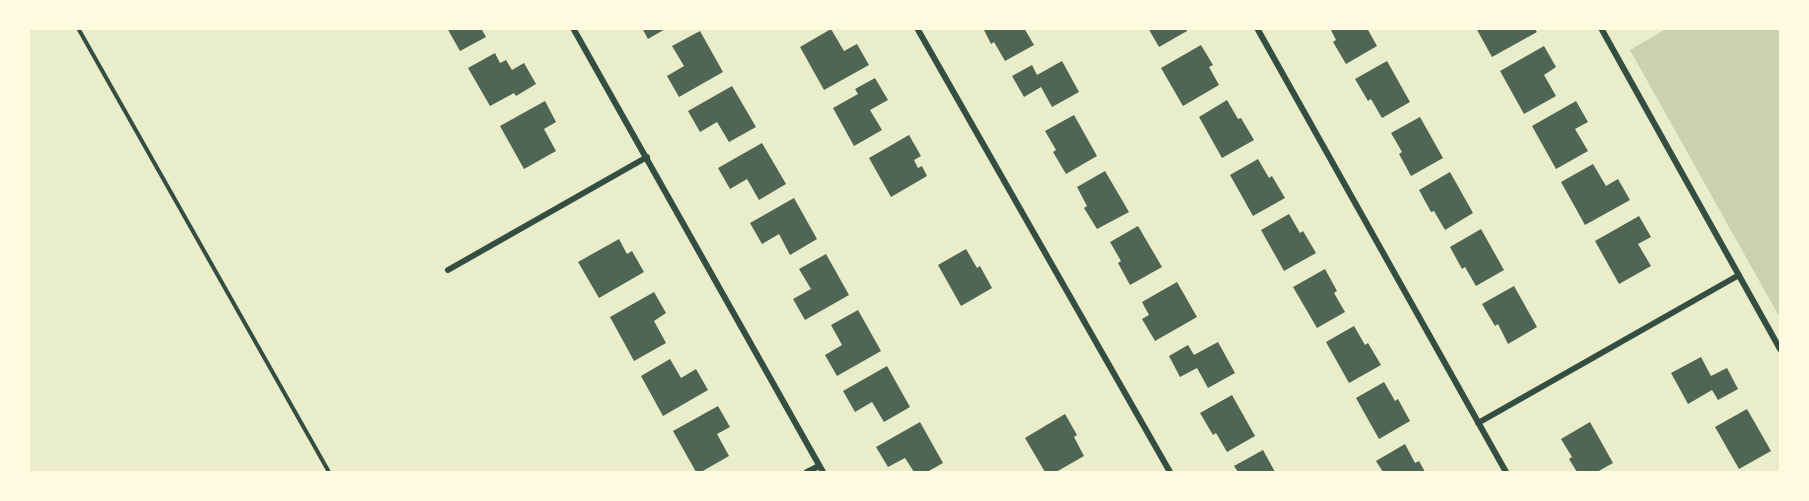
<!DOCTYPE html>
<style>
body{margin:0}
#map{position:relative;width:1809px;height:501px;overflow:hidden;background:#e9edc9;font-family:Figtree,sans-serif}
canvas{display:block}
.frame{position:absolute;inset:0;border:30px solid #fefae0;pointer-events:none}
</style>
<div id="map">
<canvas width="1809" height="501"></canvas>
<div class="frame"></div>
</div>
<script>
const ctx = document.querySelector('canvas').getContext('2d');
ctx.lineJoin = 'round';
function paint(path, color) {
  ctx.fillStyle = color;
  ctx.fill(path, 'evenodd');
}
function stroke(path, color, width, dash) {
  ctx.strokeStyle = color;
  ctx.lineWidth = width;
  ctx.lineCap = dash ? 'butt' : 'round';
  ctx.setLineDash(dash || []);
  ctx.stroke(path);
}
paint(new Path2D(`
 M 1666,29 L 1780,29 L 1780,318 L 1630,50 Z`), '#cad2ad');
paint(new Path2D(`
 M 447,28 L 481,28 L 486,37 L 460,51 Z
 M 642,28 L 667,28 L 648,39 Z
 M 983,28 L 1024,28 L 1034,45 L 1005,61 L 994,42 L 991,44 Z
 M 1148,28 L 1186,28 L 1187,31 L 1159,47 Z
 M 1330,28 L 1367,28 L 1377,46 L 1346,64 L 1333,42 L 1336,40 Z
 M 1476,28 L 1534,28 L 1537,32 L 1492,57 Z
 M 831,29 L 844,51 L 857,44 L 869,65 L 824,90 L 800,47 Z
 M 700,31 L 723,72 L 679,97 L 667,76 L 684,66 L 672,46 Z
 M 1201,45 L 1213,65 L 1209,67 L 1219,85 L 1183,106 L 1161,68 Z
 M 1544,46 L 1556,67 L 1544,75 L 1556,96 L 1524,114 L 1500,71 Z
 M 495,53 L 500,63 L 506,60 L 512,70 L 524,63 L 536,84 L 516,96 L 514,93 L 490,106 L 468,68 Z
 M 1062,61 L 1079,92 L 1052,107 L 1041,87 L 1024,97 L 1012,76 L 1032,65 L 1037,75 Z
 M 1387,61 L 1410,102 L 1382,118 L 1371,99 L 1368,101 L 1355,79 Z
 M 875,78 L 888,100 L 870,110 L 882,130 L 854,146 L 833,108 L 858,94 L 855,89 Z
 M 732,86 L 756,127 L 729,142 L 717,122 L 700,132 L 688,111 Z
 M 1227,100 L 1238,119 L 1241,118 L 1254,140 L 1222,158 L 1199,117 Z
 M 545,101 L 556,122 L 544,129 L 556,151 L 524,169 L 500,126 Z
 M 1576,101 L 1588,122 L 1575,129 L 1588,151 L 1556,169 L 1532,126 Z
 M 1074,115 L 1097,156 L 1066,174 L 1053,152 L 1056,150 L 1045,131 Z
 M 1420,117 L 1443,158 L 1411,176 L 1399,154 L 1402,152 L 1391,133 Z
 M 909,135 L 921,156 L 914,160 L 918,168 L 922,166 L 927,176 L 891,197 L 869,158 Z
 M 762,143 L 786,184 L 759,200 L 747,179 L 730,189 L 718,168 Z
 M 1258,159 L 1269,178 L 1272,176 L 1285,198 L 1253,216 L 1230,175 Z
 M 1593,164 L 1606,186 L 1618,179 L 1630,200 L 1585,225 L 1561,182 Z
 M 1105,171 L 1129,212 L 1097,229 L 1084,208 L 1087,206 L 1077,187 Z
 M 1450,172 L 1473,213 L 1445,230 L 1434,211 L 1431,212 L 1419,190 Z
 M 794,198 L 817,239 L 790,255 L 779,234 L 762,244 L 750,223 Z
 M 1289,214 L 1300,233 L 1303,231 L 1316,253 L 1284,271 L 1261,230 Z
 M 1639,216 L 1651,237 L 1638,244 L 1651,266 L 1619,284 L 1595,241 Z
 M 1138,226 L 1162,267 L 1130,285 L 1118,263 L 1121,261 L 1110,242 Z
 M 1481,229 L 1504,270 L 1476,286 L 1465,267 L 1462,269 L 1450,247 Z
 M 619,239 L 627,254 L 632,251 L 644,272 L 599,298 L 578,262 Z
 M 966,249 L 977,268 L 980,266 L 992,288 L 961,306 L 938,265 Z
 M 826,254 L 849,295 L 805,320 L 793,299 L 811,289 L 799,269 Z
 M 1325,269 L 1337,291 L 1334,293 L 1345,312 L 1317,328 L 1293,287 Z
 M 1177,282 L 1197,317 L 1155,341 L 1142,319 L 1149,315 L 1142,302 Z
 M 1514,286 L 1537,327 L 1508,344 L 1498,324 L 1495,326 L 1482,304 Z
 M 654,292 L 666,313 L 654,321 L 666,343 L 634,361 L 610,317 Z
 M 858,310 L 881,351 L 837,376 L 825,355 L 842,345 L 831,325 Z
 M 1354,326 L 1365,345 L 1368,343 L 1381,365 L 1349,383 L 1326,342 Z
 M 1218,342 L 1235,373 L 1208,388 L 1197,368 L 1180,377 L 1169,356 L 1188,345 L 1194,355 Z
 M 1701,357 L 1711,376 L 1727,368 L 1738,389 L 1718,400 L 1712,390 L 1688,404 L 1671,373 Z
 M 670,359 L 681,378 L 696,369 L 708,390 L 663,416 L 641,376 Z
 M 887,366 L 910,407 L 884,422 L 872,402 L 855,412 L 843,391 Z
 M 1384,382 L 1395,401 L 1398,399 L 1410,421 L 1379,439 L 1356,398 Z
 M 1232,395 L 1255,436 L 1227,452 L 1216,433 L 1213,435 L 1200,413 Z
 M 718,406 L 730,427 L 717,434 L 729,456 L 701,472 L 696,472 L 673,431 Z
 M 1747,409 L 1771,451 L 1739,469 L 1715,427 Z
 M 1065,414 L 1077,435 L 1074,437 L 1084,456 L 1056,472 L 1045,472 L 1025,438 Z
 M 920,422 L 943,463 L 927,472 L 914,472 L 905,458 L 888,467 L 876,447 Z
 M 1590,422 L 1613,463 L 1597,472 L 1577,472 L 1569,459 L 1572,457 L 1561,439 Z
 M 1405,444 L 1415,463 L 1419,461 L 1425,472 L 1383,472 L 1376,461 Z
 M 1263,450 L 1275,472 L 1238,472 L 1234,466 Z`), '#4f6655');
stroke(new Path2D(`
 M 78,28 L 329,472`), '#344e41', 4);
stroke(new Path2D(`
 M 573,28 L 823,472
 M 917,28 L 1170,472
 M 1257,28 L 1506,472
 M 1601,28 L 1780,349
 M 448,270 L 647,157
 M 1478,423 L 1739,275
 M 807,472 L 819,466`), '#344e41', 6);
</script>
